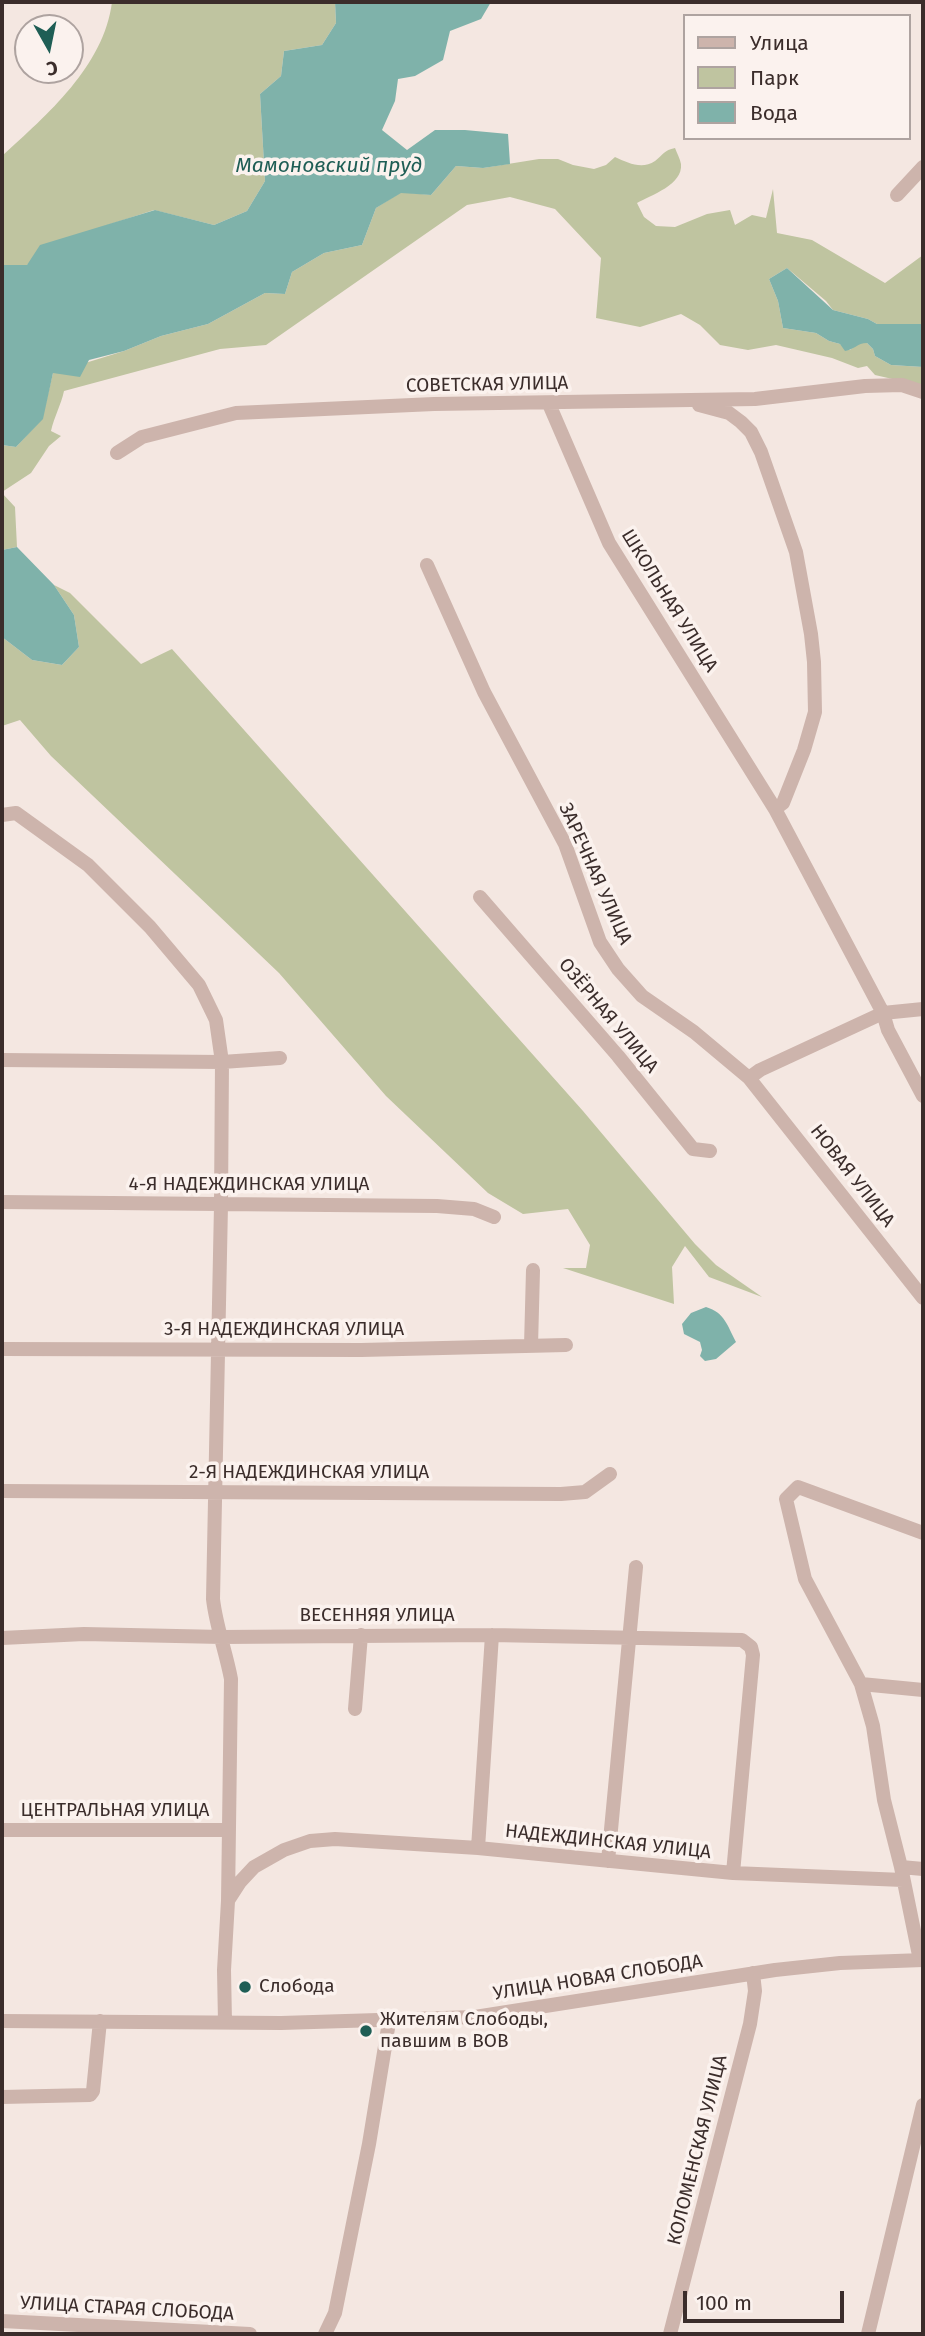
<!DOCTYPE html>
<meta charset="utf-8">
<style>
body{margin:0}
#map{position:relative;width:925px;height:2336px;overflow:hidden;background:#f4e7e1;font-family:"Fira Sans",sans-serif}
canvas{display:block}
.frame{position:absolute;inset:0;border:4px solid #3b2d2b;pointer-events:none}
.legend{position:absolute;left:683px;top:14px;width:228px;height:126px;box-sizing:border-box;background:#fbf2ee;border:2px solid #aea3a0;margin:0;padding:9px 12px;list-style:none;font-size:21px;color:#3b2d2b}
.legend li{display:flex;align-items:center;gap:14px;height:35px}
.legend b{width:35px;border:2px solid #aea3a0}
.north{position:absolute;left:14px;top:14px;width:70px;height:70px;box-sizing:border-box;background:#fbf2ee;border:2px solid #aea3a0;border-radius:50%;rotate:171deg;font-size:19px;font-weight:700;line-height:28px;text-align:center;color:#3b2d2b}
.north::after{content:'';display:block;margin:auto;width:24px;height:32px;background:#1f5e55;clip-path:polygon(50% 0,100% 100%,50% 72%,0 100%)}
.scale{position:absolute;left:683px;top:2291px;width:161px;height:32px;box-sizing:border-box;border:4px solid #3b2d2b;border-top:0;padding-left:9px;font-size:21px;line-height:24px;white-space:nowrap;color:#3b2d2b;-webkit-text-stroke:5px #fbf2ee;paint-order:stroke}
</style>
<div id="map">
<canvas width="925" height="2336"></canvas>
<div class="frame"></div>
<ul class="legend">
<li><b style="height:9px;background:#cdb4ac"></b>Улица</li>
<li><b style="height:19px;background:#bfc4a0"></b>Парк</li>
<li><b style="height:19px;background:#7fb2aa"></b>Вода</li>
</ul>
<div class="north">С</div>
<div class="scale">100 m</div>
</div>
<script>
const ctx = document.querySelector('canvas').getContext('2d');
ctx.lineJoin = 'round';
function paint(path, color) {
  ctx.fillStyle = color;
  ctx.fill(path, 'evenodd');
}
function stroke(path, color, width, dash) {
  ctx.strokeStyle = color;
  ctx.lineWidth = width;
  ctx.lineCap = dash ? 'butt' : 'round';
  ctx.setLineDash(dash || []);
  ctx.stroke(path);
}
function write(font, color, halo, rows, align = 'center') {
  ctx.font = font + ' "Fira Sans",sans-serif';
  ctx.lineWidth = 7;
  ctx.setLineDash([]);
  ctx.textBaseline = 'middle';
  ctx.strokeStyle = halo;
  ctx.fillStyle = color;
  for (const [text, x, y, turn = 0] of rows) {
    ctx.save();
    ctx.translate(x, y);
    ctx.rotate((+turn || 0) * Math.PI / 180);
    ctx.textAlign = isNaN(turn) ? turn : align;
    if (halo) ctx.strokeText(text, 0, 0);
    ctx.fillText(text, 0, 0);
    ctx.restore();
  }
}
paint(new Path2D(`
 M 112,2 L 335,2 L 336,23 L 322,45 L 284,51 L 281,76 L 260,94 L 265,181 L 247,211 L 214,225 L 154,210 L 77,235 L 27,265 L 2,265 L 2,156 C 47,115 104,66 112,2 Z
 M 675,148 C 677,153 680,159 681,164 C 683,185 651,195 637,203 L 644,217 L 656,226 L 675,227 L 707,214 L 730,210 L 735,225 L 752,215 L 766,218 L 773,189 L 777,233 L 812,240 L 885,283 L 923,255 L 923,324 L 877,324 L 868,319 L 833,310 L 826,301 L 787,268 L 769,279 L 778,301 L 783,328 L 816,333 L 829,341 L 840,344 L 850,350 L 859,343 L 867,343 L 873,349 L 875,356 L 891,365 L 923,367 L 923,386 L 875,375 L 867,366 L 858,368 L 832,358 L 776,345 L 748,350 L 720,345 L 700,325 L 681,314 L 640,327 L 596,318 L 601,258 L 555,209 L 510,197 L 467,205 L 266,345 L 220,349 L 64,391 C 61,405 54,417 51,431 L 61,436 L 49,446 L 31,473 L 2,492 L 2,445 L 16,447 L 42,419 L 53,373 L 124,351 L 161,336 L 208,324 L 265,293 L 285,294 L 292,272 L 324,253 L 362,245 L 376,208 L 401,192 L 431,195 L 456,166 L 483,168 L 539,159 L 558,159 L 573,165 L 594,169 L 606,165 L 615,157 C 628,163 642,170 655,161 C 663,155 664,150 675,148 Z
 M 2,493 L 15,507 L 17,547 L 2,550 Z
 M 54,585 L 70,593 L 141,664 L 172,649 L 583,1111 L 695,1244 L 716,1265 L 762,1297 L 709,1277 L 685,1246 L 672,1267 L 674,1304 L 563,1268 L 586,1268 L 590,1245 L 568,1209 L 523,1214 L 488,1193 L 386,1096 L 279,973 L 51,756 L 20,720 L 2,726 L 2,637 L 32,660 L 62,665 L 79,647 L 74,615 Z`), '#bfc4a0');
paint(new Path2D(`
 M 335,2 L 491,2 L 481,19 L 450,31 L 443,60 L 415,76 L 398,79 L 395,101 L 382,130 L 407,150 L 435,130 L 465,130 L 508,134 L 510,164 L 483,168 L 456,166 L 431,195 L 401,193 L 376,208 L 362,245 L 324,253 L 292,272 L 285,294 L 265,293 L 208,324 L 161,336 L 124,351 L 89,360 L 80,377 L 53,373 L 43,419 L 16,447 L 2,445 L 2,265 L 27,265 L 40,245 L 155,210 L 214,225 L 247,211 L 265,181 L 260,94 L 281,76 L 284,51 L 322,45 L 336,23 Z
 M 787,268 L 833,310 L 868,319 L 877,324 L 923,324 L 923,367 L 891,365 L 875,356 L 873,349 L 867,343 C 857,343 854,350 845,351 L 840,344 L 829,341 L 816,333 L 783,328 L 778,301 L 769,279 Z
 M 17,547 L 54,585 L 74,615 L 79,647 L 62,665 L 32,660 L 2,637 L 2,550 Z
 M 706,1307 C 725,1313 727,1325 736,1342 L 716,1359 L 705,1361 L 700,1356 L 702,1350 L 700,1342 L 684,1334 L 682,1324 L 691,1313 Z`), '#7fb2aa');
stroke(new Path2D(`
 M 897,195 L 923,167
 M 549,404 L 609,543 L 775,809 L 883,1013 L 888,1030 L 923,1096
 M 699,405 L 729,413 L 741,422 L 751,432 L 761,452 L 796,552 L 811,634 L 814,662 L 815,712 L 804,750 L 783,803 L 775,809
 M 117,453 L 142,437 L 236,413 L 434,404 L 755,399 L 865,386 L 902,385 L 923,392
 M 427,565 L 484,692 L 565,844 L 600,942 L 618,969 L 642,996 L 694,1032 L 749,1078 L 923,1298
 M 2,815 L 16,813 L 88,865 L 150,927 L 199,985 L 216,1020 L 222,1062 L 221,1205 L 213,1599 C 216,1626 226,1652 231,1679 L 228,1901 L 224,1970 L 225,2022
 M 480,897 L 618,1056 L 693,1149 L 710,1151
 M 2,1060 L 222,1062 L 280,1058
 M 749,1078 L 760,1070 L 883,1013 L 923,1009
 M 2,1202 L 437,1206 L 474,1209 L 494,1217
 M 531,1346 L 533,1270
 M 2,1349 L 361,1350 L 566,1345
 M 2,1491 L 561,1494 L 585,1492 L 610,1474
 M 2,1638 L 84,1634 L 222,1637 L 492,1635 L 742,1640 L 751,1647 L 753,1655 L 733,1873
 M 861,1684 L 923,1690
 M 355,1709 L 361,1635
 M 2,1830 L 228,1830
 M 478,1848 L 492,1635
 M 608,1861 L 636,1567
 M 901,1867 L 923,1869
 M 229,1899 L 240,1882 L 254,1867 L 284,1850 L 310,1841 L 335,1839 L 478,1848 L 733,1873 L 903,1880
 M 920,1960 L 901,1867 L 884,1800 L 873,1726 L 861,1684 L 805,1579 L 786,1499 L 798,1487 L 923,1533
 M 2,2021 L 281,2023 L 475,2017 L 775,1970 L 840,1963 L 923,1960
 M 2,2097 L 90,2095 L 93,2091 L 100,2021
 M 2,2321 L 250,2334
 M 325,2334 L 335,2313 L 369,2144 L 389,2022
 M 670,2334 L 750,2024 L 755,1991 L 753,1973
 M 868,2334 L 923,2105`), '#cdb4ac', 14);
for (const [x, y, r, color] of [
 [245,1987,7,"#1f5e55"],
 [366,2031,7,"#1f5e55"]
]) {
  const dot = new Path2D();
  dot.arc(x, y, r, 0, 2 * Math.PI);
  ctx.fillStyle = color;
  ctx.fill(dot);
  stroke(dot, '#fbf2ee', 2.5);
}
write('19px', '#3b2d2b', '#fbf2ee', [
 ["СОВЕТСКАЯ УЛИЦА",487,385,-1],
 ["ШКОЛЬНАЯ УЛИЦА",669,601,58],
 ["ЗАРЕЧНАЯ УЛИЦА",595,874,66],
 ["ОЗЁРНАЯ УЛИЦА",608,1016,50],
 ["НОВАЯ УЛИЦА",852,1176,52],
 ["4-Я НАДЕЖДИНСКАЯ УЛИЦА",249,1185],
 ["3-Я НАДЕЖДИНСКАЯ УЛИЦА",284,1330],
 ["2-Я НАДЕЖДИНСКАЯ УЛИЦА",309,1473],
 ["ВЕСЕННЯЯ УЛИЦА",377,1616],
 ["ЦЕНТРАЛЬНАЯ УЛИЦА",115,1811],
 ["НАДЕЖДИНСКАЯ УЛИЦА",608,1842,6],
 ["УЛИЦА НОВАЯ СЛОБОДА",598,1978,-9],
 ["КОЛОМЕНСКАЯ УЛИЦА",698,2150,-76],
 ["УЛИЦА СТАРАЯ СЛОБОДА",127,2309,3]
]);
write('19px', '#3b2d2b', '#fbf2ee', [
 ["Слобода",259,1987],
 ["Жителям Слободы,",380,2020],
 ["павшим в ВОВ",380,2042]
], 'left');
write('italic 21px', '#1f5e55', '#fbf2ee', [
 ["Мамоновский пруд",329,166]
]);
</script>
